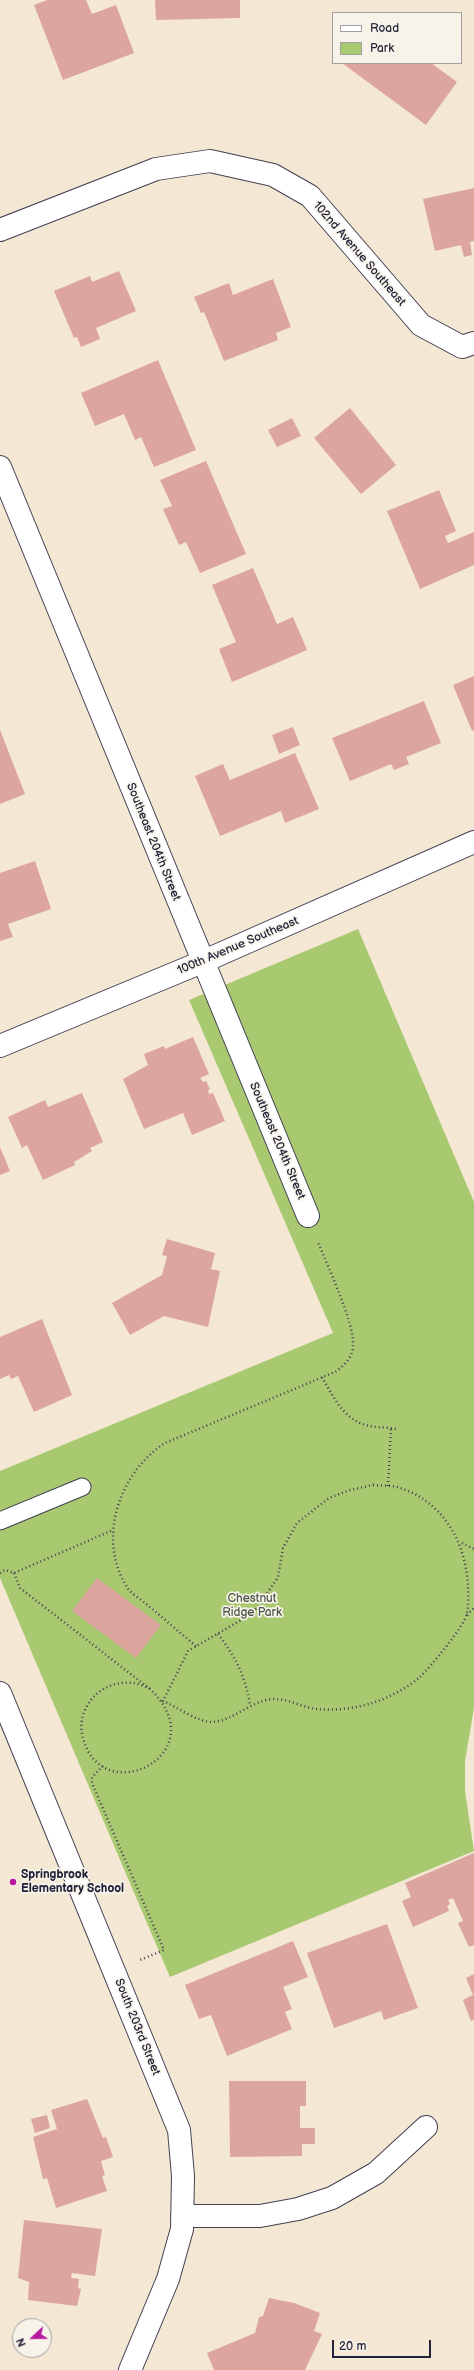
<!DOCTYPE html>
<style>
body{margin:0}
#map{position:relative;width:474px;height:2370px;overflow:hidden;background:#f4e8d4;font-family:"Balsamiq Sans",sans-serif}
canvas{display:block}
.legend{position:absolute;left:332px;top:12px;width:130px;height:52px;box-sizing:border-box;background:#f7f3e8;border:1px solid #a29fa3;margin:0;padding:5px 7px;list-style:none;font-size:12px;color:#22223b}
.legend li{display:flex;align-items:center;gap:8px;height:20px}
.legend b{width:20px;border:1px solid #a29fa3}
.north{position:absolute;left:12px;top:2318px;width:40px;height:40px;box-sizing:border-box;background:#f7f3e8;border:1px solid #a29fa3;border-radius:50%;rotate:248deg;font-size:11px;font-weight:700;line-height:16px;text-align:center;color:#22223b}
.north::after{content:'';display:block;margin:auto;width:14px;height:18px;background:#b5179e;clip-path:polygon(50% 0,100% 100%,50% 72%,0 100%)}
.scale{position:absolute;left:332px;top:2340px;width:99px;height:18px;box-sizing:border-box;border:2px solid #22223b;border-top:0;padding-left:5px;font-size:12px;line-height:14px;white-space:nowrap;color:#22223b;-webkit-text-stroke:3px #f7f3e8;paint-order:stroke}
</style>
<div id="map">
<canvas width="474" height="2370"></canvas>
<ul class="legend">
<li><b style="height:5px;background:#fff"></b>Road</li>
<li><b style="height:11px;background:#a9c971"></b>Park</li>
</ul>
<div class="north">N</div>
<div class="scale">20 m</div>
</div>
<script>
const ctx = document.querySelector('canvas').getContext('2d');
ctx.lineJoin = 'round';
function paint(path, color) {
  ctx.fillStyle = color;
  ctx.fill(path, 'evenodd');
}
function stroke(path, color, width, dash) {
  ctx.strokeStyle = color;
  ctx.lineWidth = width;
  ctx.lineCap = dash ? 'butt' : 'round';
  ctx.setLineDash(dash || []);
  ctx.stroke(path);
}
function write(font, color, halo, rows, align = 'center') {
  ctx.font = font + ' "Balsamiq Sans",sans-serif';
  ctx.lineWidth = 3.5;
  ctx.setLineDash([]);
  ctx.textBaseline = 'middle';
  ctx.strokeStyle = halo;
  ctx.fillStyle = color;
  for (const [text, x, y, turn = 0] of rows) {
    ctx.save();
    ctx.translate(x, y);
    ctx.rotate((+turn || 0) * Math.PI / 180);
    ctx.textAlign = isNaN(turn) ? turn : align;
    if (halo) ctx.strokeText(text, 0, 0);
    ctx.fillText(text, 0, 0);
    ctx.restore();
  }
}
paint(new Path2D(`
 M 358,929 L 474,1202 L 474,1708 L 465,1761 L 465,1791 L 474,1851 L 170,1977 L 0,1578 L 0,1471 L 333,1333 L 189,1000 Z`), '#a9c971');
paint(new Path2D(`
 M 47,0 L 86,0 L 92,14 L 116,5 L 134,53 L 63,80 L 34,5 Z
 M 155,0 L 240,0 L 240,18 L 156,20 Z
 M 342,63 L 431,63 L 457,82 L 426,125 Z
 M 474,188 L 474,241 L 470,242 L 472,255 L 464,257 L 461,245 L 435,251 L 423,199 Z
 M 119,271 L 136,311 L 96,328 L 100,339 L 81,347 L 77,337 L 74,338 L 54,291 L 90,276 L 92,282 Z
 M 273,279 L 291,327 L 276,333 L 278,340 L 224,361 L 204,312 L 201,313 L 194,297 L 229,283 L 233,295 Z
 M 158,360 L 196,450 L 154,467 L 141,437 L 135,440 L 124,414 L 95,426 L 81,393 Z
 M 350,408 L 396,465 L 361,494 L 314,438 Z
 M 292,418 L 301,436 L 277,447 L 268,430 Z
 M 206,461 L 246,554 L 200,573 L 186,542 L 179,545 L 163,509 L 172,506 L 160,480 Z
 M 439,490 L 456,531 L 445,536 L 448,543 L 474,532 L 474,565 L 420,589 L 387,511 Z
 M 253,568 L 277,624 L 293,617 L 307,650 L 232,682 L 219,649 L 236,642 L 212,585 Z
 M 474,676 L 474,730 L 472,731 L 453,685 Z
 M 424,701 L 441,743 L 406,757 L 409,764 L 394,770 L 391,764 L 350,781 L 332,738 Z
 M 293,727 L 300,745 L 279,754 L 272,735 Z
 M 0,730 L 25,794 L 0,804 Z
 M 295,753 L 319,809 L 285,823 L 281,811 L 220,836 L 195,776 L 223,764 L 230,780 Z
 M 35,861 L 51,909 L 8,924 L 13,937 L 0,941 L 0,873 Z
 M 193,1037 L 209,1074 L 200,1078 L 203,1082 L 206,1081 L 210,1089 L 208,1090 L 209,1094 L 213,1093 L 225,1121 L 192,1135 L 183,1113 L 144,1129 L 123,1079 L 148,1065 L 144,1054 L 164,1046 L 165,1049 Z
 M 82,1093 L 103,1142 L 90,1148 L 92,1151 L 74,1162 L 75,1165 L 43,1180 L 27,1145 L 22,1148 L 8,1117 L 45,1100 L 48,1107 Z
 M 0,1147 L 10,1171 L 0,1175 Z
 M 167,1239 L 215,1253 L 211,1269 L 220,1271 L 208,1327 L 164,1316 L 130,1335 L 112,1303 L 162,1275 L 167,1256 L 162,1255 Z
 M 42,1319 L 72,1395 L 34,1412 L 18,1376 L 11,1379 L 9,1375 L 0,1379 L 0,1337 Z
 M 97,1578 L 161,1625 L 136,1658 L 72,1611 Z
 M 474,1853 L 474,1945 L 469,1947 L 458,1923 L 463,1921 L 453,1898 L 448,1900 L 450,1904 L 447,1906 L 449,1911 L 413,1927 L 402,1901 L 411,1897 L 405,1883 Z
 M 387,1924 L 418,2008 L 384,2020 L 381,2011 L 334,2028 L 307,1953 Z
 M 293,1941 L 308,1977 L 283,1987 L 292,2009 L 285,2012 L 292,2029 L 227,2056 L 211,2015 L 199,2019 L 185,1985 Z
 M 474,1974 L 474,2020 L 471,2021 L 463,2000 L 473,1995 L 466,1978 Z
 M 229,2081 L 306,2081 L 306,2106 L 300,2106 L 300,2128 L 315,2128 L 315,2144 L 302,2144 L 302,2156 L 230,2157 Z
 M 87,2099 L 103,2138 L 106,2137 L 113,2157 L 101,2161 L 105,2175 L 102,2176 L 107,2191 L 56,2208 L 47,2178 L 43,2179 L 33,2137 L 57,2129 L 51,2110 Z
 M 47,2115 L 50,2128 L 35,2133 L 31,2119 Z
 M 24,2220 L 102,2229 L 95,2276 L 72,2273 L 71,2278 L 79,2279 L 78,2288 L 81,2289 L 77,2306 L 28,2300 L 29,2282 L 18,2278 Z
 M 269,2298 L 294,2303 L 320,2313 L 314,2331 L 322,2334 L 305,2370 L 214,2370 L 207,2353 L 255,2333 L 259,2317 L 263,2316 Z`), '#dca59e');
const service = new Path2D(`
 M 0,1521 L 82,1487`);
const minor = new Path2D(`
 M 0,230 L 156,169 L 210,161 L 273,175 L 310,196 L 421,325 L 462,347 L 474,343
 M 0,467 L 308,1216
 M 0,1046 L 202,962 L 474,842
 M 0,1693 L 179,2130 L 183,2176 L 182,2229 L 168,2279 L 130,2370
 M 182,2216 L 260,2216 L 298,2209 L 332,2198 L 376,2173 L 426,2127`);
stroke(service, '#424052', 19);
stroke(minor, '#424052', 24);
stroke(new Path2D(`
 M 322,1377 C 333,1396 343,1419 366,1425 C 376,1428 387,1427 397,1429
 M 373,1485 C 381,1486 390,1485 397,1487 C 452,1503 474,1559 467,1614 C 463,1628 431,1666 420,1677 C 408,1687 391,1697 375,1702 C 358,1708 336,1711 318,1709 C 304,1708 289,1699 274,1699 C 251,1700 234,1721 212,1722 C 200,1723 175,1706 163,1701 L 188,1651 L 248,1616 L 259,1606 L 278,1577 L 283,1548 L 297,1523 L 329,1498 L 350,1490 Z
 M 388,1486 L 391,1428
 M 462,1543 L 474,1549
 M 0,1573 L 5,1570 L 14,1573 L 113,1530
 M 14,1573 L 20,1588 L 150,1689 C 214,1750 114,1805 87,1749 C 83,1740 80,1730 82,1720 C 86,1696 109,1680 133,1683 C 139,1683 145,1687 150,1689
 M 467,1615 L 474,1608
 M 218,1634 C 236,1658 245,1675 250,1705
 M 196,1646 C 179,1632 162,1617 145,1603 C 139,1598 130,1593 127,1587 C 96,1538 120,1472 165,1443 L 335,1372 C 343,1367 353,1357 353,1346 C 355,1324 327,1265 318,1242
 M 103,1766 L 92,1777 L 92,1783 L 164,1950 L 140,1960`), '#424052', 2.5, [1, 3]);
stroke(service, '#fff', 17);
stroke(minor, '#fff', 22);
for (const [x, y, r, color] of [
 [13,1882,4,"#b5179e"]
]) {
  const dot = new Path2D();
  dot.arc(x, y, r, 0, 2 * Math.PI);
  ctx.fillStyle = color;
  ctx.fill(dot);
  stroke(dot, '#f7f3e8', 1.5);
}
write('12px', '#22223b', '#f7f3e8', [
 ["102nd Avenue Southeast",359,254,49],
 ["Southeast 204th Street",153,842,68],
 ["100th Avenue Southeast",238,946,-23],
 ["Southeast 204th Street",277,1141,67],
 ["South 203rd Street",137,2027,68]
]);
write('12px', '#4a544b', '#f7f3e8', [
 ["Chestnut",252,1599],
 ["Ridge Park",252,1613]
]);
write('bold 12px', '#22223b', '#f7f3e8', [
 ["Springbrook",21,1875],
 ["Elementary School",21,1889]
], 'left');
</script>
